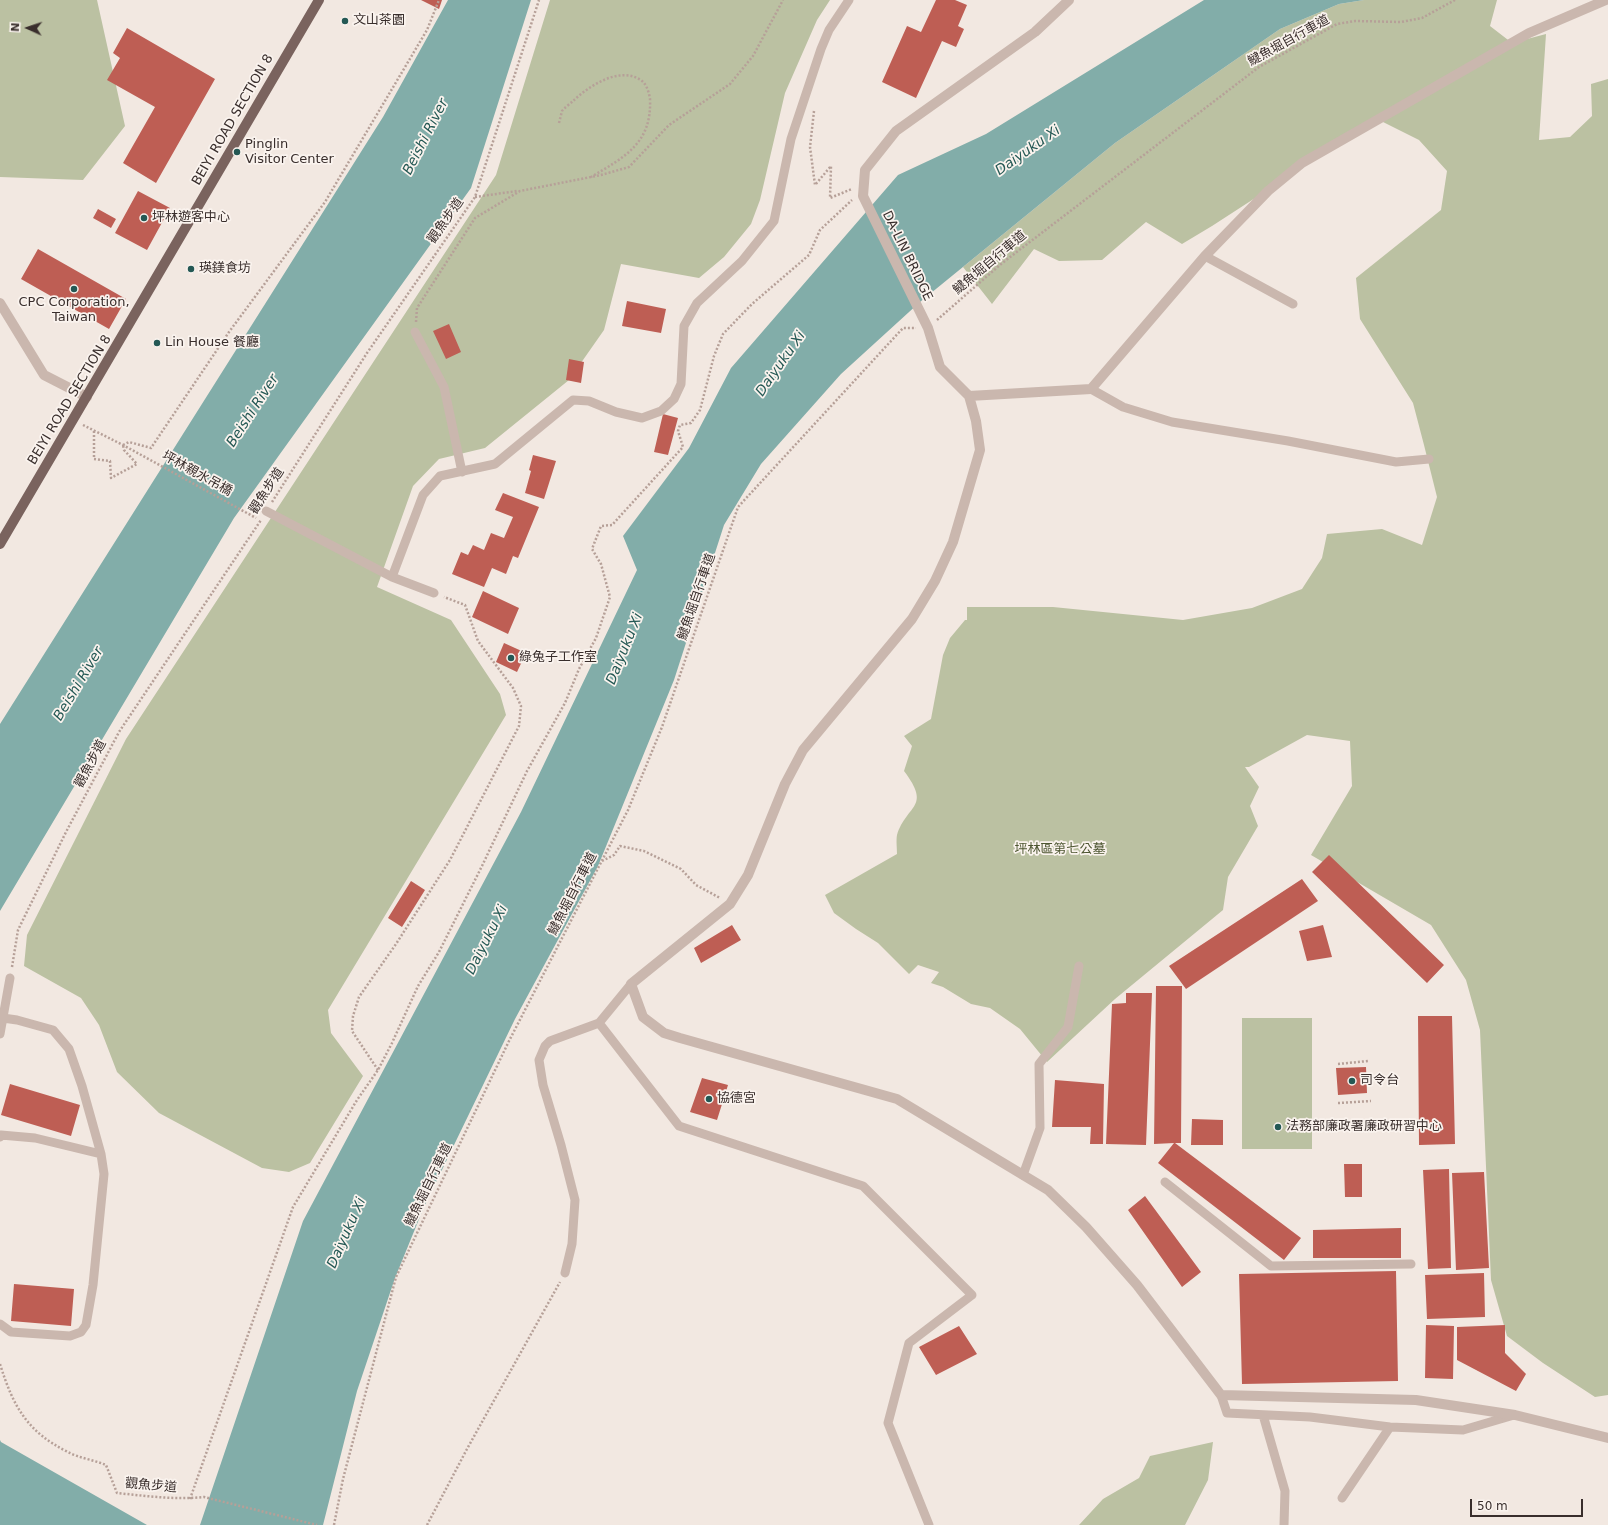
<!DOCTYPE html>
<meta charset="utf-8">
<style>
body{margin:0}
#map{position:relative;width:1608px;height:1525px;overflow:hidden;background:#f2e8e1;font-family:"DejaVu Sans",sans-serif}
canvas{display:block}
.north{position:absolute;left:8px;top:8px;width:40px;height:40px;-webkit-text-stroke:3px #faf3ee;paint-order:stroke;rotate:273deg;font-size:11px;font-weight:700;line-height:16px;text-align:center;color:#392e2c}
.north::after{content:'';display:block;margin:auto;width:14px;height:18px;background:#392e2c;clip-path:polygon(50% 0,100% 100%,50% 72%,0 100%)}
.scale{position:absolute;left:1470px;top:1499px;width:113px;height:18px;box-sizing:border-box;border:2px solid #392e2c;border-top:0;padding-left:5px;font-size:12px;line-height:14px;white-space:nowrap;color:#392e2c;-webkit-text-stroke:3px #faf3ee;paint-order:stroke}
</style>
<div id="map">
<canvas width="1608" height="1525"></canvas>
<div class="north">N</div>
<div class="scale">50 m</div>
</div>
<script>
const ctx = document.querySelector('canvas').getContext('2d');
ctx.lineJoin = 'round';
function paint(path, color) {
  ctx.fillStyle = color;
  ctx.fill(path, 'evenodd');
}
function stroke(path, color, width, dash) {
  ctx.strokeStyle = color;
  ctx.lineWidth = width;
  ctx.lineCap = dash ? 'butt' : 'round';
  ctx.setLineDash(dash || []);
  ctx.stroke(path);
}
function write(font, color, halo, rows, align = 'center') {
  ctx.font = font + ' "DejaVu Sans","Noto Sans TC",sans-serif';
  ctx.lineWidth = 3.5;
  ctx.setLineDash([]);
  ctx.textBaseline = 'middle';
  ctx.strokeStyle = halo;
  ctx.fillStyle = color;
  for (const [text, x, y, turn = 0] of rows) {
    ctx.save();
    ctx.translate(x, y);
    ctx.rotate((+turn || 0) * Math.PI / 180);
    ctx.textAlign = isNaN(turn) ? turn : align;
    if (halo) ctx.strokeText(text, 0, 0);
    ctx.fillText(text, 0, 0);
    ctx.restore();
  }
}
paint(new Path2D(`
 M 0,0 L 97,0 L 125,126 L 83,180 L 0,177 Z
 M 550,0 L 830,0 L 817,20 L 785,93 L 760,200 L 751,224 L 724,257 L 699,278 L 621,264 L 604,330 L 569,380 L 485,448 L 439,459 L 413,486 L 377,587 L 451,620 L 500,694 L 506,715 L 328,1010 L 331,1033 L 363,1076 L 310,1163 L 289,1172 L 262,1168 L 159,1113 L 117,1072 L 99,1025 L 81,998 L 24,966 L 27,935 L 126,739 L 496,175 Z
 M 1364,0 L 1497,0 L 1490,26 L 1512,43 L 1546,34 L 1539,140 L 1570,137 L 1592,116 L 1591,84 L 1608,79 L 1608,1395 L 1595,1397 L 1543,1363 L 1507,1336 L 1491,1280 L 1480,1030 L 1466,980 L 1431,925 L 1311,855 L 1352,786 L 1350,741 L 1307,735 L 1249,767 L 1245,767 L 1259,787 L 1250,806 L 1258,826 L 1228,877 L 1223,910 L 1115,999 L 1047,1062 L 1020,1029 L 990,1008 L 971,1004 L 943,987 L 931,983 L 939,972 L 918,965 L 909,974 L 878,943 L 856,929 L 834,913 L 825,895 L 897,854 C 897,848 896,840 897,835 C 907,804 932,808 904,771 L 912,746 L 904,736 L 931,719 L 943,655 L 950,638 L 965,620 L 967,620 L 967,607 L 1053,607 L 1183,620 L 1252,608 L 1302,589 L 1322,558 L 1327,534 L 1382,529 L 1422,545 L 1437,497 L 1424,445 L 1413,403 L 1360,319 L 1356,278 L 1441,210 L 1447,171 L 1419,140 L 1377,119 L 1212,226 L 1182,244 L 1146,222 L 1102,260 L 1059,261 L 1034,249 L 992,304 L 963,267 L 1115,143 L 1280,29 L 1339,4 Z
 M 1242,1018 L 1312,1018 L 1312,1149 L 1242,1149 Z
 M 1213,1442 L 1208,1480 L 1185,1525 L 1079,1525 L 1103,1499 L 1139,1478 L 1150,1456 Z`), '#bbc1a2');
paint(new Path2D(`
 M 448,0 L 531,0 L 471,188 L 234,518 L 0,911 L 0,724 L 383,117 Z
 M 1204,0 L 1364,0 L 1339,4 L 1280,29 L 1115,143 L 920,302 L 841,374 L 761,464 L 724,525 L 674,680 L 598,866 L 515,1019 L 424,1207 L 395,1278 L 357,1391 L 323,1525 L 200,1525 L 303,1221 L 521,812 L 637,570 L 623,536 L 689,448 L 731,368 L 898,175 L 986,134 Z
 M 0,1440 L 1,1442 L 147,1525 L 0,1525 Z`), '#82ada9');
paint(new Path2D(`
 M 421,0 L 442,0 L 439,9 Z
 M 936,0 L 955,0 L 967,5 L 958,26 L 964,29 L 956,47 L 942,41 L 916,98 L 882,82 L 907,26 L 921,32 Z
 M 127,28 L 215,79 L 156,183 L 123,163 L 155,107 L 107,80 L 120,58 L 113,53 Z
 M 138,191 L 170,208 L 147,250 L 115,233 Z
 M 98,209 L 116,219 L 111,228 L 93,218 Z
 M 38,249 L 126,299 L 109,329 L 21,279 Z
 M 627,301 L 666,309 L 661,333 L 622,326 Z
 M 449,324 L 461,352 L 446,359 L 433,331 Z
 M 569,359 L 584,362 L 581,383 L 566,380 Z
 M 663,414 L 678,418 L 668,455 L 654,452 Z
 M 533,455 L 556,461 L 544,499 L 525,493 L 531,471 L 529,470 Z
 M 503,493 L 539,507 L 518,558 L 513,556 L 506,574 L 492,568 L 484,587 L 452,574 L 461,552 L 468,555 L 473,545 L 484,550 L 491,533 L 504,538 L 513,517 L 495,510 Z
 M 483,591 L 519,608 L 508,634 L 472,617 Z
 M 504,643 L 526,653 L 517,672 L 496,662 Z
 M 1329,855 L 1444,965 L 1427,983 L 1312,872 Z
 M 1302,879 L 1318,901 L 1186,989 L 1169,966 Z
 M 411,881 L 425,890 L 402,927 L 388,918 Z
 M 732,925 L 741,940 L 701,963 L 694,948 Z
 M 1323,925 L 1332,957 L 1307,961 L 1299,931 Z
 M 1156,986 L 1182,986 L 1181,1143 L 1175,1143 L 1301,1238 L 1284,1260 L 1158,1163 L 1174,1143 L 1154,1144 Z
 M 1126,993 L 1152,993 L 1146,1145 L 1106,1144 L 1112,1004 L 1126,1003 Z
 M 1418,1016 L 1452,1016 L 1455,1144 L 1419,1145 Z
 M 1366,1067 L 1367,1093 L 1338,1095 L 1336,1068 Z
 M 702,1078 L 728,1085 L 717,1120 L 690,1112 Z
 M 1055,1080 L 1104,1084 L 1103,1144 L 1090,1144 L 1091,1127 L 1052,1127 Z
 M 10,1084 L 80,1105 L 71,1136 L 1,1115 Z
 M 1192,1119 L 1223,1120 L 1223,1145 L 1191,1145 Z
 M 1344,1164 L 1362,1164 L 1362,1197 L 1345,1197 Z
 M 1449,1169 L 1451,1268 L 1428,1269 L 1423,1170 Z
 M 1484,1172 L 1489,1268 L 1456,1270 L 1452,1173 Z
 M 1145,1196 L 1201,1272 L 1182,1287 L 1128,1210 Z
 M 1401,1228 L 1401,1258 L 1313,1258 L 1313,1230 Z
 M 1396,1271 L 1398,1381 L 1242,1384 L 1239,1274 Z
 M 1484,1273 L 1485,1317 L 1427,1319 L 1425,1275 Z
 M 14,1284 L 74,1289 L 71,1326 L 11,1321 Z
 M 1426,1325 L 1454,1326 L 1453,1379 L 1425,1378 Z
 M 1505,1325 L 1505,1353 L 1526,1374 L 1516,1391 L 1457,1360 L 1457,1327 Z
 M 959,1326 L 977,1354 L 936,1375 L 919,1347 Z`), '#be5e54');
stroke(new Path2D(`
 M 814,111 L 810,147 L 815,185 L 831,166 L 830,198 L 852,189
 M 559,123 C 560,119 561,115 562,111 C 565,107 570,104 573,101 C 589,86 618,67 639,79 C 646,82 649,92 650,99 C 652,143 625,157 591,177
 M 475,197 L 517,191
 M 937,320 L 1001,264 L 1259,67 L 1337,24 L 1355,21 L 1401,22 L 1422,18 L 1455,0
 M 416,322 L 417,308 L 475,218 L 520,191 L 601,175 L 629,167 L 669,125 L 730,84 L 753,56 L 783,0
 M 83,425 L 123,445 L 256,518
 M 94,431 L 94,459 L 110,461 L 111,478 L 137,464 L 124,450 L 123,445
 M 123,445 L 129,442 L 151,448 L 229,332 L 325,202 L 427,30 L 439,0
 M 272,502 L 367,353 L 475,197 L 539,0
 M 602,861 L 614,855 L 620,846 L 644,851 L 681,869 L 696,885 L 720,898
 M 12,967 L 18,930 L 66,832 L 119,732 L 261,520
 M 1338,1064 L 1368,1061
 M 378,1070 L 352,1031 L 353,1016 L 359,997 L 396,944 L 450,860 L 519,726 L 521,706 L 513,688 L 478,641 L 465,605 L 444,597
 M 1338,1103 L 1371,1101
 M 0,1364 C 13,1406 27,1432 68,1452 C 79,1458 94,1460 106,1465 L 117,1493 C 146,1496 175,1500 204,1497 L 317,1525
 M 190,1499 L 293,1207 L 357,1100 L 378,1070 L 392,1043 L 418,986 L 439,952 L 482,866 L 527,771 L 565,703 L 579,669 L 596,638 L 610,597 L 601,564 L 592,549 L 601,526 L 612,525 L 683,447 L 678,431 L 680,425 L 691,423 L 700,410 L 714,356 L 723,334 L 752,304 L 809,255 L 820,230 L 852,200
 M 334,1525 L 343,1479 L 396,1277 L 509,1041 L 628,810 L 662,727 L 738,507 L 903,328 L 916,328
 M 427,1525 L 467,1449 L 560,1282`), '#b6a098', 2.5, [2, 2]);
stroke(new Path2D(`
 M 1205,256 L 1293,304
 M 415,332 L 444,387 L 462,472
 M 1091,389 L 1123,407 L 1172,422 L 1288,441 L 1396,462 L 1429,459
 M 266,511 L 392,577 L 434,593
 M 392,577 L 423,495 L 440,476 L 495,464 L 573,400 L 589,401 L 616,412 L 642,418 L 661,411 L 674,399 L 681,384 L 684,326 L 697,303 L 742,261 L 774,221 L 791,139 L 821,49 L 829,30 L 849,0
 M 599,1023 L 679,1126 L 863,1186 L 972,1295 L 909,1343 L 888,1423 L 929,1525
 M 0,1034 L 10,978
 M 0,1137 L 1,1135 L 35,1138 L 101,1154
 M 1023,1175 L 1040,1128 L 1039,1064 L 1068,1027 L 1079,966
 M 1165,1182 L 1271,1266 L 1411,1264
 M 565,1273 L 572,1244 L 575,1200 L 561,1145 L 543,1085 L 539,1060 L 545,1046 L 550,1041 L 599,1023 L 631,984
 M 0,1324 L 11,1332 L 70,1336 L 81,1332 L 86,1325 L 93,1285 L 104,1174 L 101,1154 L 82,1086 L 69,1049 L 53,1030 L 17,1020 L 3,1018
 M 1221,1395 L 1227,1413 L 1310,1417 L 1390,1427 L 1463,1430 L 1514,1415
 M 1263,1415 L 1285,1491 L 1284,1525
 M 1342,1498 L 1390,1427`), '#cab7ae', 9);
stroke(new Path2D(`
 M 1069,0 L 1035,32 L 896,131 L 865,170 L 863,196 L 928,328 L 940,367 L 969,396 L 976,421 L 980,450 L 953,542 L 935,581 L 912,619 L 803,750 L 785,784 L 748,875 L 730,904 L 631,984 L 643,1017 L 664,1033 L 680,1038 L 897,1099 L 1048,1190 L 1086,1227 L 1137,1285 L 1221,1395 L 1416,1400 L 1515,1415 L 1608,1438
 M 0,303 L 44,375 L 87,397
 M 969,396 L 1091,389 L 1205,256 L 1268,191 L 1302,163 L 1529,33 L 1606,0`), '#cab7ae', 10);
stroke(new Path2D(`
 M 0,544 L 319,0`), '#7a635e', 10);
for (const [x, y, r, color] of [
 [345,21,4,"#245854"],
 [237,152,4,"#245854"],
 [144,218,4,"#245854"],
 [191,269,4,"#245854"],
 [74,289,4,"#245854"],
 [157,343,4,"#245854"],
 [511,658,4,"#245854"],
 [1352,1081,4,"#245854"],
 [709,1099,4,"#245854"],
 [1278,1127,4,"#245854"]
]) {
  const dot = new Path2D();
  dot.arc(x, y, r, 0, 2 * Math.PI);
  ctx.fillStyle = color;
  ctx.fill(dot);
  stroke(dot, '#faf3ee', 1.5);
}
write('13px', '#392e2c', '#faf3ee', [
 ["文山茶園",353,21],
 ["Pinglin",245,145],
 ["Visitor Center",245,160],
 ["坪林遊客中心",152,218],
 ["瑛鎂食坊",199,269],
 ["CPC Corporation,",74,303,"center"],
 ["Taiwan",74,318,"center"],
 ["Lin House 餐廳",165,343],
 ["綠兔子工作室",519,658],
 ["司令台",1360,1081],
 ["協德宮",717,1099],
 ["法務部廉政署廉政研習中心",1286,1127]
], 'left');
write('13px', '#392e2c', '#faf3ee', [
 ["𩻸魚堀自行車道",1289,41,-29],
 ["BEIYI ROAD SECTION 8",233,120,-60],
 ["觀魚步道",446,221,-55],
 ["DA-LIN BRIDGE",907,256,64],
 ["𩻸魚堀自行車道",990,263,-40],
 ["BEIYI ROAD SECTION 8",70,400,-59],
 ["坪林親水吊橋",197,474,29],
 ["觀魚步道",267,491,-57],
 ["𩻸魚堀自行車道",697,597,-71],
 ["觀魚步道",91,764,-62],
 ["𩻸魚堀自行車道",573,894,-63],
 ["𩻸魚堀自行車道",429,1185,-64],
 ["觀魚步道",151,1486,5]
]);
write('13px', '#4d5631', '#faf3ee', [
 ["坪林區第七公墓",1060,850]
]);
write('italic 14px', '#245854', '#faf3ee', [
 ["Beishi River",426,137,-63],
 ["Daiyuku Xi",1028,151,-35],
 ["Daiyuku Xi",781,364,-55],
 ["Beishi River",253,411,-57],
 ["Daiyuku Xi",625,649,-68],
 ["Beishi River",79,684,-59],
 ["Daiyuku Xi",487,940,-63],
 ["Daiyuku Xi",347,1233,-66]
]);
</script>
